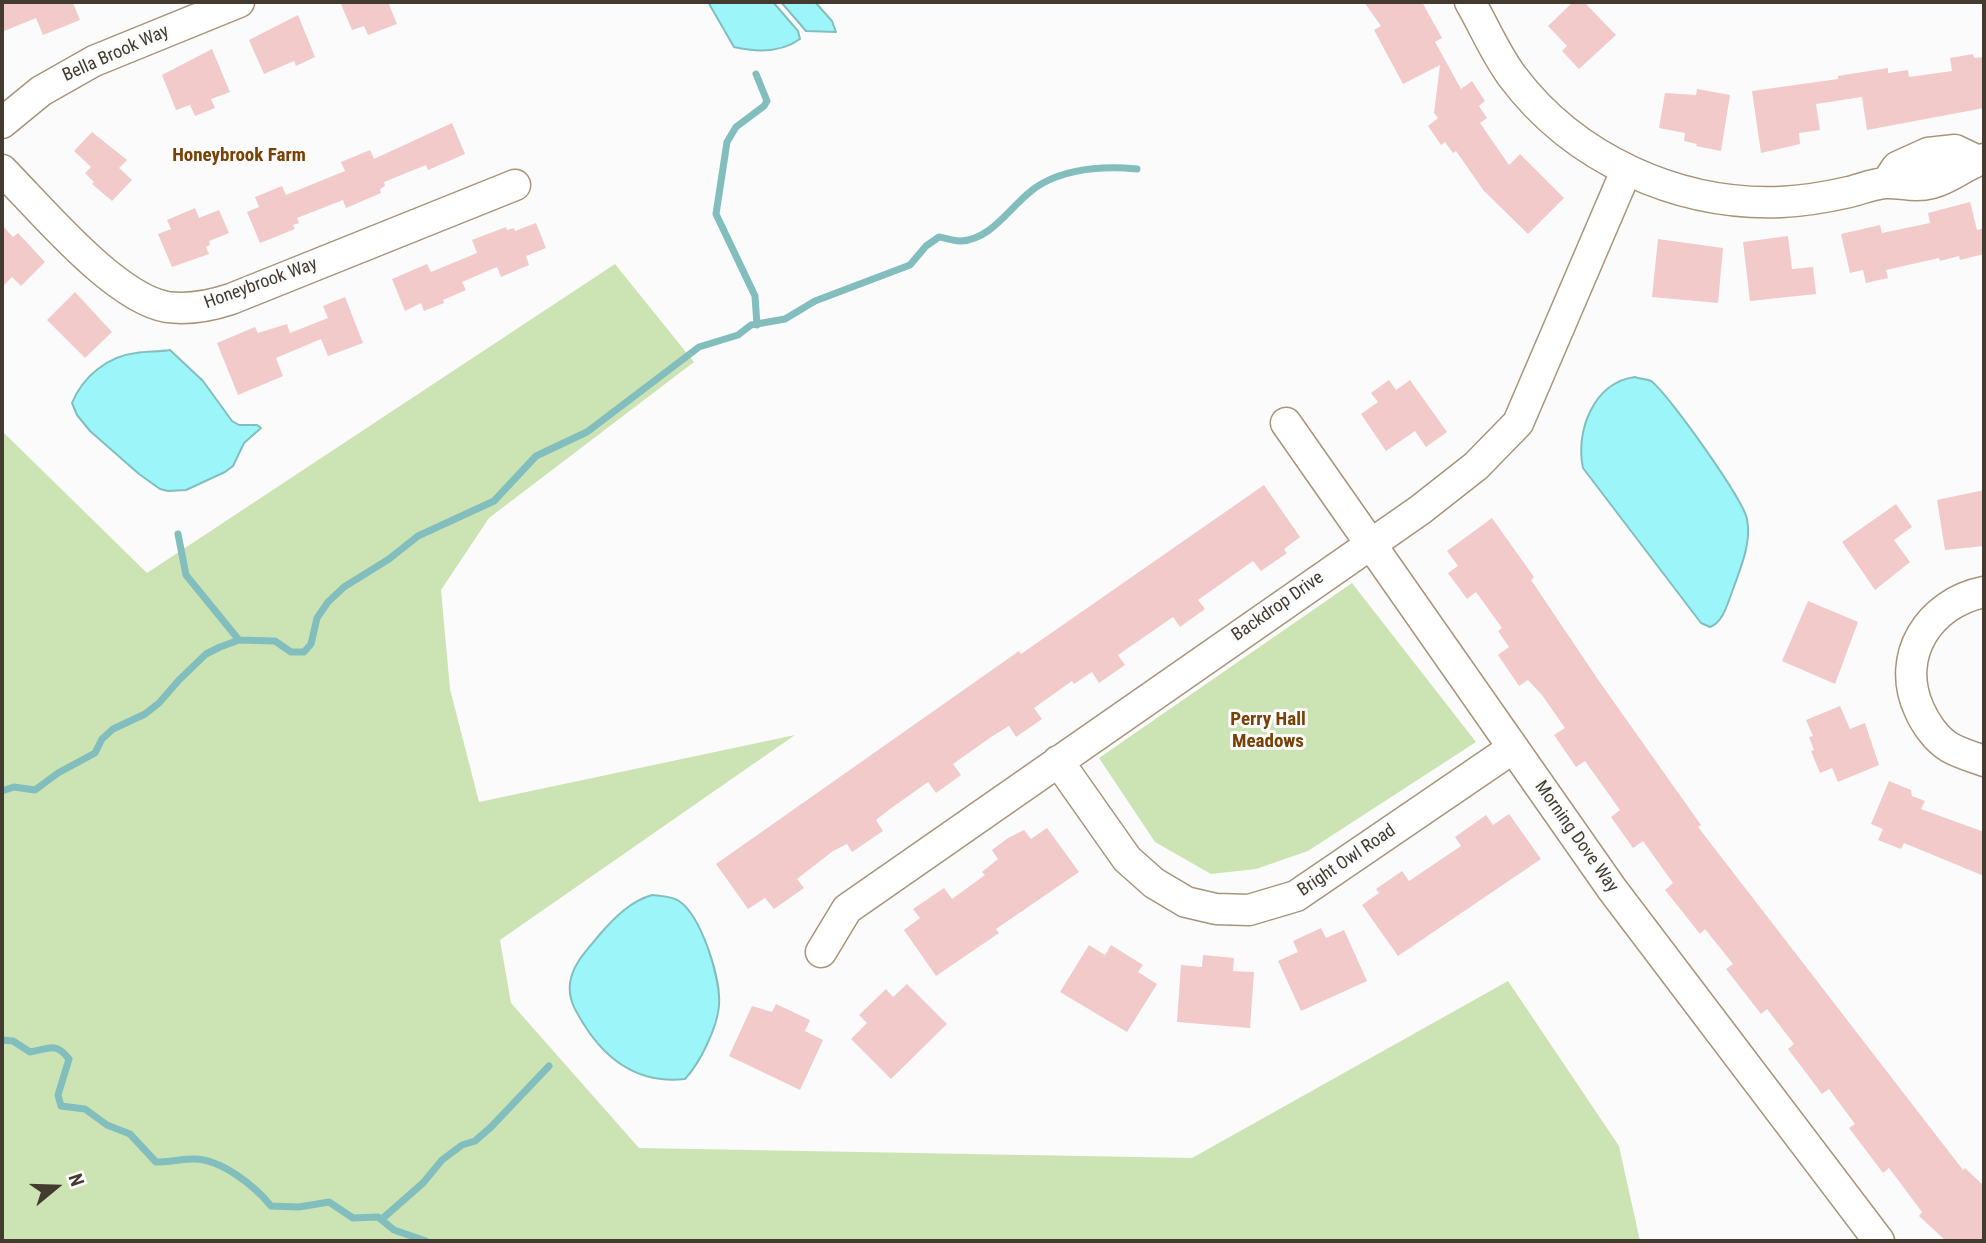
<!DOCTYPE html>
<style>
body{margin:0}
#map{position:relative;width:1986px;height:1243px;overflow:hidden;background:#fbfbfb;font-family:"Roboto Condensed",sans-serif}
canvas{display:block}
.frame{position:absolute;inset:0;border:4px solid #443b30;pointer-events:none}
.north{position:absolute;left:21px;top:1152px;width:70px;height:70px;-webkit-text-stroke:5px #fbfbfb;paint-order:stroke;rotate:71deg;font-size:19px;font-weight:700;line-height:28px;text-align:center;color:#443b30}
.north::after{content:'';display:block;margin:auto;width:24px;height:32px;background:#443b30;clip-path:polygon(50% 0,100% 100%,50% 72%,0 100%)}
</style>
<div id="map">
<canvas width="1986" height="1243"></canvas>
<div class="frame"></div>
<div class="north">N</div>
</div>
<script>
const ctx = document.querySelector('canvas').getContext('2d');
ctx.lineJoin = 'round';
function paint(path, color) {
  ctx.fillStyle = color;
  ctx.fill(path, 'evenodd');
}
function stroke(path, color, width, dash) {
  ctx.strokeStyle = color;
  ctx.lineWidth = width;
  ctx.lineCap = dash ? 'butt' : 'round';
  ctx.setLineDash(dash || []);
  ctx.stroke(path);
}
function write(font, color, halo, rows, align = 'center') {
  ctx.font = font + ' "Roboto Condensed",sans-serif';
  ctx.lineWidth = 6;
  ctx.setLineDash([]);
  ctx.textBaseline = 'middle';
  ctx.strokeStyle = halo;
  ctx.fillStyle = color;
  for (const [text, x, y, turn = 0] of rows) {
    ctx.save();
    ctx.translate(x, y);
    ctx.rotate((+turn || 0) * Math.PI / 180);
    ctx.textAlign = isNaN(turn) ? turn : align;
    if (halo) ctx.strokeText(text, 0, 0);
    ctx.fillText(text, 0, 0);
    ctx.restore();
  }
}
paint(new Path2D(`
 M 615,264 L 694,362 L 489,518 L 441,590 L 450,689 L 479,802 L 795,735 L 500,940 L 511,1003 L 639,1148 L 1192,1158 L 1508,981 L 1619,1146 L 1640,1241 L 2,1241 L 2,431 L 147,573 Z
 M 1352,583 L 1476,742 L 1308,851 L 1256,869 L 1211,874 L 1155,842 L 1099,758 Z`), '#cce4b3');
const water = new Path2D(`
 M 708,2 L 773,2 L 798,31 L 800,39 C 781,53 756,52 734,47 Z
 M 781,2 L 815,2 L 832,21 L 836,32 L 806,31 Z
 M 170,350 L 203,381 L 232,421 L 239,425 L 257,425 L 261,428 L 244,443 L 233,466 L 225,472 L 186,490 L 168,491 L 160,489 L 139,474 L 90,431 L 77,415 L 72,403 C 82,378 107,356 136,353 C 147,351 158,352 170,350 Z
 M 1635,377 C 1639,379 1647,379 1651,381 C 1667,392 1743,499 1747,519 C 1752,543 1740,569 1732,592 C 1727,605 1723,622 1710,627 L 1701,623 L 1583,468 C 1575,431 1594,382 1635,377 Z
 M 652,895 C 661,896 672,896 679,901 C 702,917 721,979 719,1006 C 717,1028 700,1063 685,1079 C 639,1084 607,1062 583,1023 C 575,1010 568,999 570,983 C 573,963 588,949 601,933 C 615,917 631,901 652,895 Z`);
paint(water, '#9cf6f9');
stroke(water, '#82bebd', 2);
stroke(new Path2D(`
 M 756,74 L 767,101 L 764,106 L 736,127 L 727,142 L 716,214 L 755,296 L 757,325
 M 178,534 L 186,575 L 239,640
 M 2,791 L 14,787 L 35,790 L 58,773 L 95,753 L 102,739 L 113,729 L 145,714 L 159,703 L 179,680 L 206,654 L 220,647 L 239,640 L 275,641 L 291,652 L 304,652 L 311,644 L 317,618 L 328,602 L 344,587 L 389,559 L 418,536 L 494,501 L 536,456 L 587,432 L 699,347 L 738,335 L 751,325 L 785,319 L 815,301 L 910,265 L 926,246 L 939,237 C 946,238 954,241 961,241 C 996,239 1014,198 1043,183 C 1071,168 1105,166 1137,169
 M 2,1040 L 13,1041 L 30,1052 C 50,1049 55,1041 69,1059 L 58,1095 L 61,1106 L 85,1109 L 107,1125 L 130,1134 L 156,1162 C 169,1162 182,1159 194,1159 C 221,1159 255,1186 271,1206 L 299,1207 L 329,1202 L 353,1218 L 378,1217 L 394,1230 L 426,1241
 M 382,1219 L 423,1183 L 442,1160 L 462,1145 L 475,1141 L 491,1127 L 549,1066`), '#82bebd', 7);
paint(new Path2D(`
 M 2,2 L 75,2 L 73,3 L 80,20 L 43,35 L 36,18 L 2,32 Z
 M 340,2 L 388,2 L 397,24 L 368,35 L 364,26 L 352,30 Z
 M 1364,2 L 1422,2 L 1442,38 L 1435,42 L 1461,89 L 1472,81 L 1485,101 L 1479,106 L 1487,118 L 1480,123 L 1509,165 L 1520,154 L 1564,198 L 1528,234 L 1484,191 L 1456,151 L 1453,153 L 1445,142 L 1441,145 L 1428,126 L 1438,118 L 1434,113 L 1440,65 L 1403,84 L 1374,30 L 1381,26 Z
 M 1573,2 L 1584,2 L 1616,35 L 1579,69 L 1562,51 L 1567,46 L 1548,26 Z
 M 298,15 L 315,57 L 296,66 L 294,61 L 264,74 L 249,40 Z
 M 212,49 L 230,92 L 211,99 L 215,108 L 195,116 L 190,105 L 176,110 L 162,75 Z
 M 1973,54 L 1974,58 L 1984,57 L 1984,108 L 1867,130 L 1862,97 L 1816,104 L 1820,130 L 1799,133 L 1800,144 L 1761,153 L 1752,91 L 1838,79 L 1838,76 L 1888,68 L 1888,73 L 1908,70 L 1909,77 L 1952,71 L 1950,58 Z
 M 1697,89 L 1730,95 L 1721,151 L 1696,146 L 1697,144 L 1684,141 L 1685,133 L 1659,128 L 1665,93 L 1696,95 Z
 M 452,123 L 465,154 L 428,170 L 426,165 L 384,182 L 385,186 L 380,189 L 381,193 L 346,208 L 343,200 L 297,218 L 299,223 L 293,225 L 295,229 L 260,243 L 247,212 L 259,207 L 255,197 L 282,186 L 286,195 L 345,171 L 341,162 L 370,150 L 374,159 Z
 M 92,132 L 127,160 L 119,168 L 132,180 L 112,201 L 92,184 L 94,182 L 85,173 L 91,167 L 74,151 Z
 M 1970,202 L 1977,230 L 1984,228 L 1984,254 L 1960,260 L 1959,256 L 1940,261 L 1939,258 L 1886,270 L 1888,278 L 1866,283 L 1863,270 L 1850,273 L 1841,234 L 1880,225 L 1882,233 L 1930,223 L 1928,213 Z
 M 195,208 L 199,218 L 219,210 L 229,233 L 209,241 L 210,245 L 206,247 L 209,254 L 172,267 L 158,234 L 171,229 L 167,220 Z
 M 536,223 L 546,248 L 526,256 L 529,265 L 501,277 L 497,267 L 462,282 L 466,290 L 443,300 L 444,303 L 424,311 L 421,303 L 405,311 L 392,279 L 427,264 L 431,272 L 477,253 L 472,240 L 506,227 L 507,230 L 514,228 L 515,231 Z
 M 2,225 L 13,237 L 18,233 L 45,262 L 21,286 L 12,277 L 2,287 Z
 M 1788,236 L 1792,269 L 1813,267 L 1816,294 L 1750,301 L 1743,242 Z
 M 1658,239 L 1723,248 L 1718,303 L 1652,297 Z
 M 75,292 L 112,332 L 85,358 L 47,320 Z
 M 345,297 L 363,343 L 328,356 L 321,339 L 276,358 L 283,376 L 238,395 L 217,343 L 255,327 L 258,333 L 287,324 L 290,333 L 328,318 L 323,306 Z
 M 1389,380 L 1396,390 L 1410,380 L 1447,432 L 1426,447 L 1415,431 L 1386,451 L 1361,414 L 1378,402 L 1371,393 Z
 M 1264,485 L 1300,537 L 1284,549 L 1287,553 L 1261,571 L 1253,561 L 1198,600 L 1205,609 L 1180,627 L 1173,617 L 1118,655 L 1125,665 L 1099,683 L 1092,672 L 1074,684 L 1072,681 L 1034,708 L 1042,719 L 1016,737 L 1009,726 L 991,737 L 953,764 L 961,775 L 936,793 L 928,782 L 890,809 L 876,820 L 883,831 L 852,852 L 847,844 L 833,851 L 797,879 L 804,888 L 774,909 L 765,898 L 748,909 L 716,864 L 1019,651 L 1021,654 Z
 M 1984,490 L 1984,546 L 1945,550 L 1937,500 Z
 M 1896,504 L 1912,527 L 1894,540 L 1910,562 L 1875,590 L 1842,542 Z
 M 1492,518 L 1534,577 L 1531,580 L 1599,681 L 1701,825 L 1698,827 L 1963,1170 L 1965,1168 L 1984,1186 L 1984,1241 L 1946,1241 L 1919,1216 L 1922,1212 L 1889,1168 L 1883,1173 L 1849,1128 L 1855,1124 L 1829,1089 L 1822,1094 L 1788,1049 L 1794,1044 L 1767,1009 L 1761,1014 L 1726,969 L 1733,964 L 1705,929 L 1700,934 L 1665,890 L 1673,883 L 1643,841 L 1633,848 L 1611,817 L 1620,810 L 1585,761 L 1576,767 L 1554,735 L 1565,728 L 1542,695 L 1528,680 L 1519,686 L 1498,655 L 1509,647 L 1498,631 L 1502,628 L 1476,592 L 1467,599 L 1448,573 L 1458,566 L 1447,551 Z
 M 1808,601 L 1858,622 L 1835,684 L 1782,661 Z
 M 1840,706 L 1850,729 L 1865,723 L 1879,765 L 1838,782 L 1832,768 L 1820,773 L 1811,751 L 1814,750 L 1809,737 L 1813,736 L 1806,720 Z
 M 1889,781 L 1911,790 L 1912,796 L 1925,801 L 1921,809 L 1984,832 L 1984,876 L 1904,843 L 1901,849 L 1878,840 L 1883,829 L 1871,824 Z
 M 1509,814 L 1541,859 L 1398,956 L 1362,905 L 1379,893 L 1376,889 L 1402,871 L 1409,881 L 1461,846 L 1455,837 L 1486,815 L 1493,825 Z
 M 1047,828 L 1079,872 L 996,929 L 999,933 L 936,976 L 904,930 L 920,918 L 913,909 L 944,888 L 952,899 L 985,875 L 982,872 L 998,859 L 992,850 L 1008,838 L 1024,830 L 1031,839 Z
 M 1321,928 L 1326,938 L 1344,930 L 1367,981 L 1301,1011 L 1278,961 L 1298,952 L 1293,941 Z
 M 1089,945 L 1105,955 L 1111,945 L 1143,965 L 1138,972 L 1157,984 L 1127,1032 L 1060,992 Z
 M 1203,955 L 1234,958 L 1233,971 L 1254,972 L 1250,1028 L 1177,1022 L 1181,965 L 1202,967 Z
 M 907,984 L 947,1024 L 891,1079 L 851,1039 L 867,1023 L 859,1015 L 886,989 L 893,997 Z
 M 776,1004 L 810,1020 L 805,1031 L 823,1040 L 800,1090 L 729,1056 L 752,1006 L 772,1012 Z`), '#f1cac9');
const minor = new Path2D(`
 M 1470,2 C 1484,26 1495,53 1512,76 C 1574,159 1678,206 1781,202 C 1804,201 1827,197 1849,192 C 1861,189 1873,184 1885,183 C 1901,182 1913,188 1932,183 C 1952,178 1968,162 1984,159
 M 2,123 L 41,91 L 94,61 L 239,2
 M 2,170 C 40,208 114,298 167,307 C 189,310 210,306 231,299 L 515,185
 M 1887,182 L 1897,167 L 1928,153 L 1955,150 L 1976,160
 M 1286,423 L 1612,889 L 1879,1241
 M 1984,592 C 1929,603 1895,656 1919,709 C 1925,723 1936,739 1949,747 C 1959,753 1973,757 1984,761
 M 1058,761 L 1127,859 L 1154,883 L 1186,902 L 1216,909 L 1249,910 L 1296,896 L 1513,748
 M 821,952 L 847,909 L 1420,510 L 1476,466 L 1518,423 L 1626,171`);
stroke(minor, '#a9947a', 33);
stroke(minor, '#fff', 30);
write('18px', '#443b30', '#fbfbfb', [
 ["Bella Brook Way",116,54,-24],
 ["Honeybrook Way",261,284,-20],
 ["Backdrop Drive",1278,607,-35],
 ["Morning Dove Way",1576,837,55],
 ["Bright Owl Road",1347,861,-34]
]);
write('bold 19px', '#784105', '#fbfbfb', [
 ["Honeybrook Farm",239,156],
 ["Perry Hall",1268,720],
 ["Meadows",1268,742]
]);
</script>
